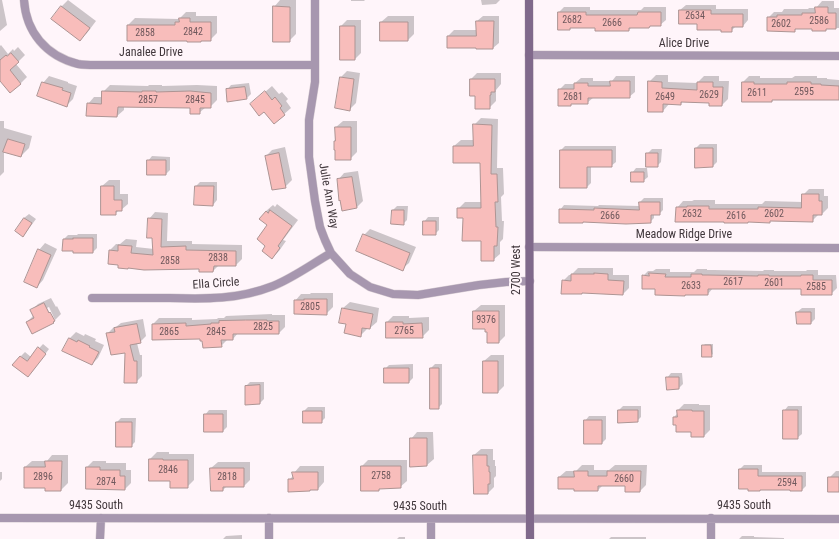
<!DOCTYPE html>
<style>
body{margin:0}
canvas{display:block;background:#fff5fa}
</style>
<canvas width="839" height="539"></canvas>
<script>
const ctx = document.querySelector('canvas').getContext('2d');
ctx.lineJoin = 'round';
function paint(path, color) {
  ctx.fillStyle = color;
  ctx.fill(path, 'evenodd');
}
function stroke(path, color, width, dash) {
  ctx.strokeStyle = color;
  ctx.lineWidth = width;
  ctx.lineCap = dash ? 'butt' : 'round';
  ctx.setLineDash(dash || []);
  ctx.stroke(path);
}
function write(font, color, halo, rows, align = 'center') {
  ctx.font = font + ' "Roboto Condensed",sans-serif';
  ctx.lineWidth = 4;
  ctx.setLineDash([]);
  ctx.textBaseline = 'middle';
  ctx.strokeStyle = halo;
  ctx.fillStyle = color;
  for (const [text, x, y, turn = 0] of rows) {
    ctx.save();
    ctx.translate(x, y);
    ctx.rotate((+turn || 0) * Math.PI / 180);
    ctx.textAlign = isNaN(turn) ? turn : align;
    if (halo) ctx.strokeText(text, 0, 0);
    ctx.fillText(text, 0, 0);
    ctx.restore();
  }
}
paint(new Path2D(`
 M 0,0 L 2,0 L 7,25 L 0,31 Z
 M 68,0 L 96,21 L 87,33 L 80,39 L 53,18 L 62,6 Z
 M 280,0 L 296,0 L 296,34 L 289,41 L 274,7 Z
 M 351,0 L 365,0 L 364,1 L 351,1 Z
 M 481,0 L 500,0 L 496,4 L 482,5 Z
 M 822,1 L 834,1 L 834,8 L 839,8 L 839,28 L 827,28 L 826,30 L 813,28 L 797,28 L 794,31 L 768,18 L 774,12 L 782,12 L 784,9 L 808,9 L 809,8 L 816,8 Z
 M 686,5 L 716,5 L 716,9 L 748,9 L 748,20 L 743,26 L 736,26 L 731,31 L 698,23 L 680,10 Z
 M 564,7 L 590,7 L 590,10 L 641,10 L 644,7 L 666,7 L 666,20 L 660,25 L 652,25 L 649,27 L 632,27 L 629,30 L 596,27 L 572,27 L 570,29 L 559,12 Z
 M 186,12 L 196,12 L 196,16 L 217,16 L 217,33 L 210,40 L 128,40 L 128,25 L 135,18 L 179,19 Z
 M 388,16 L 414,16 L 414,34 L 408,40 L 381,22 Z
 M 483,16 L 499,16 L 499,43 L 493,48 L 448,36 L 454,30 L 477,30 L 477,21 Z
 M 347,20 L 361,20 L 361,53 L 355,59 L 341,26 Z
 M 1,45 L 8,54 L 13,49 L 14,51 L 18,47 L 25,55 L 16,64 L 27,77 L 20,84 L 0,80 L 0,46 Z
 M 347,71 L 360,73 L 356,103 L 349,110 L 341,77 Z
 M 477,73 L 501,73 L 501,84 L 496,90 L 496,101 L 489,108 L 476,95 L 471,79 Z
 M 656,75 L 668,75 L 668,82 L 698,83 L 698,82 L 704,76 L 719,76 L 719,81 L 729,81 L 728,99 L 722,105 L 710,102 L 683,101 L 681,104 L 669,104 L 663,111 L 649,82 Z
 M 49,76 L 68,82 L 68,83 L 77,86 L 73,99 L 66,106 L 43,83 Z
 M 616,76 L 635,76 L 635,92 L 629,97 L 594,97 L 587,103 L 572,103 L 570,105 L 559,90 L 565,84 L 575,84 L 575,83 L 581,78 L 593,78 L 593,81 L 612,81 Z
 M 749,76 L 760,76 L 760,78 L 792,78 L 795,76 L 817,76 L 817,78 L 827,78 L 827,79 L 839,80 L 839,100 L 836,100 L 836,99 L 774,99 L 772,101 L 743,82 Z
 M 249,83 L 251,94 L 247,98 L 227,90 L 231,85 Z
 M 110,85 L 148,86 L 149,85 L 162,85 L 162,86 L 197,85 L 217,86 L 217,100 L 210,107 L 206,107 L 199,113 L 191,107 L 124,106 L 124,110 L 117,116 L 88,104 L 94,97 L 103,97 L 103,92 Z
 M 272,86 L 279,94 L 282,92 L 288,99 L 286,101 L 291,108 L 274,123 L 258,98 Z
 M 481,118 L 498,119 L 497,168 L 503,168 L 504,194 L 501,197 L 502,221 L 504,221 L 503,239 L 500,242 L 500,254 L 493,260 L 482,240 L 458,209 L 465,202 L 482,202 L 481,162 L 454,146 L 461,140 L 474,140 L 474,125 Z
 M 0,121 L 4,121 L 4,128 L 32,136 L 29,148 L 21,156 L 4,151 L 4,172 L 0,176 Z
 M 343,121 L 357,121 L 357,152 L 350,159 L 336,127 Z
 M 700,144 L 717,144 L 717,162 L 713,166 L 696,166 L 696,148 Z
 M 565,146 L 616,146 L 616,162 L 611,166 L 591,166 L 591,183 L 587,187 L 561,150 Z
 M 285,147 L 292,180 L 285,187 L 266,156 L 272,150 Z
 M 652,149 L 662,149 L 661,162 L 657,166 L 648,153 Z
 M 152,156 L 170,157 L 170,170 L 166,174 L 148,161 Z
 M 636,168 L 647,168 L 648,177 L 643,181 L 632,173 Z
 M 358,171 L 363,201 L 356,208 L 338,180 L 344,173 Z
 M 109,180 L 120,180 L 120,194 L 128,194 L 128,204 L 121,210 L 119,210 L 115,214 L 102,186 Z
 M 200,182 L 217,182 L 217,200 L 213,205 L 196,186 Z
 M 809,189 L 824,189 L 824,196 L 828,196 L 828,208 L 822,214 L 818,214 L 818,215 L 812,221 L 771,220 L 769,222 L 749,221 L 748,222 L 725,221 L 677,208 L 683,201 L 692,201 L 694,200 L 715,200 L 715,204 L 762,204 L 765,201 L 803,202 L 803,195 Z
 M 644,198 L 663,198 L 663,210 L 659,214 L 654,214 L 654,218 L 650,222 L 560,210 L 564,205 L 598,206 L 599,205 L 640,206 L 640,202 Z
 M 277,204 L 298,220 L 283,240 L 286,241 L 279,251 L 272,258 L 267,245 L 269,225 L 266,211 L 273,205 L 275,207 Z
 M 397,206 L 408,206 L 407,220 L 403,224 L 393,210 Z
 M 155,212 L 168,213 L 167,241 L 192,241 L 192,244 L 242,245 L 242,259 L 236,265 L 219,265 L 213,271 L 200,268 L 109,263 L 110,250 L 116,244 L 120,244 L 126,239 L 137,240 L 136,247 L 154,249 L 153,237 L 149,219 Z
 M 29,214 L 36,219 L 27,231 L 23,236 L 16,231 L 24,218 Z
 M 428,217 L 439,217 L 439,230 L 435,234 L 424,222 Z
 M 370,229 L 416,247 L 409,263 L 402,269 L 364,235 Z
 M 78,234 L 97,234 L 97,248 L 93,252 L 64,239 L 68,235 L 77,235 Z
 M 45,243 L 57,249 L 43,280 L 37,287 L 39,250 Z
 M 578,268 L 613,268 L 613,275 L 629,275 L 629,288 L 623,294 L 583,292 L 582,293 L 563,281 L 569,275 L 572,275 L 572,274 Z
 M 656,269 L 670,269 L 670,272 L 694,272 L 697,269 L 707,269 L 707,270 L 714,270 L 763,271 L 764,270 L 774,270 L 774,271 L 806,271 L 807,270 L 818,270 L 818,275 L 836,275 L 837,288 L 831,294 L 802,288 L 713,288 L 708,294 L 656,288 L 643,276 L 648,271 L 653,271 Z
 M 311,293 L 333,293 L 333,307 L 326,314 L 295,301 L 301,294 L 310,294 Z
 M 51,298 L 56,307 L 57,306 L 61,314 L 55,320 L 49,307 L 47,308 L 53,320 L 55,320 L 53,322 L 27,322 L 34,315 L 32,310 L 38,304 Z
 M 350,302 L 379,308 L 377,322 L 370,328 L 367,327 L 367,329 L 360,336 L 347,324 L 343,308 Z
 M 481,305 L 505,305 L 505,336 L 499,342 L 488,331 L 474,311 Z
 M 802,308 L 815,308 L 815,319 L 811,323 L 798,323 L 797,312 Z
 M 272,314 L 272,315 L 285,315 L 285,327 L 279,333 L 238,333 L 233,339 L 227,340 L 221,346 L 201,338 L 153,324 L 159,318 L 192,318 L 192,320 L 217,319 L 218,318 L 224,318 L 226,316 Z
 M 393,316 L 409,316 L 409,318 L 429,317 L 429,330 L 422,337 L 387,322 Z
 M 143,319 L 146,336 L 140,342 L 137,343 L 140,355 L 142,355 L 142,376 L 136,382 L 126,352 L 107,334 L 113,328 L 116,327 L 121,323 Z
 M 76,332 L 84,336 L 85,334 L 96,339 L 95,341 L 104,345 L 98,358 L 92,364 L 64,351 L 70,338 Z
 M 43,344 L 49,349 L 32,372 L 21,356 L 25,352 L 31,357 Z
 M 705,344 L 713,344 L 713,354 L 711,356 L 703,346 Z
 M 491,355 L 504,355 L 504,386 L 498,392 L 484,361 Z
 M 413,364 L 413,378 L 409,382 L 385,382 L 385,369 L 389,365 Z
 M 435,364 L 442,364 L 442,404 L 438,408 L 431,368 Z
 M 671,373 L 682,373 L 683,384 L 679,388 L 667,378 Z
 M 250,382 L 264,382 L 264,399 L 260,403 L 246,386 Z
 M 684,404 L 699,404 L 699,405 L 710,405 L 710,430 L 704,436 L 677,424 L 674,417 L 678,413 L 678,410 Z
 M 623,406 L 641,406 L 641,417 L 637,421 L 619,410 Z
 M 788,406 L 802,406 L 802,434 L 797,438 L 784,411 Z
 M 308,407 L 325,407 L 325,418 L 321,422 L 304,411 Z
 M 209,410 L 227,410 L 227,427 L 223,431 L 205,431 L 205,415 Z
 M 589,416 L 606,416 L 606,439 L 602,443 L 585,421 Z
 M 121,418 L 136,418 L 135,442 L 131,446 L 117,422 Z
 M 417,432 L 433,432 L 434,459 L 427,465 L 411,466 L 411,439 Z
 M 481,449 L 493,449 L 493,460 L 495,460 L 495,466 L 496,466 L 496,476 L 494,478 L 494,487 L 488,493 L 474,455 Z
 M 157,452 L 169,452 L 169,454 L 194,454 L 194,480 L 187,487 L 150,459 Z
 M 52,455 L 68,455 L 68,483 L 61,490 L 46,487 L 25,467 L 32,461 L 47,461 Z
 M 368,460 L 407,460 L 407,481 L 400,487 L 381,488 L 379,490 L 362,466 Z
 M 93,461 L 106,461 L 106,463 L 126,463 L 126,470 L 131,470 L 131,483 L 125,489 L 87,467 Z
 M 218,462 L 250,462 L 250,480 L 244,486 L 227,486 L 223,490 L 211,468 Z
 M 582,465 L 594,465 L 594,470 L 609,470 L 615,465 L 647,465 L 646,485 L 640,491 L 626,485 L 603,485 L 598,490 L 575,488 L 559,477 L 566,471 L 576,471 Z
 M 744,465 L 762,465 L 762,472 L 806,472 L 806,486 L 802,490 L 791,489 L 740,469 Z
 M 0,466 L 0,472 L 2,472 L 2,479 L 0,481 Z
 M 300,466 L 324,466 L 324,482 L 318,489 L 311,489 L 310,490 L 289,480 L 294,475 L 294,473 Z
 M 836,471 L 839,471 L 839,493 L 839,491 L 829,478 Z
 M 242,535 L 242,539 L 223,539 L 226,536 Z
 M 742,536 L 754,536 L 754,537 L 784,538 L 784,539 L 739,539 Z
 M 399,537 L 405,537 L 405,539 L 392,539 L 397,539 Z
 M 611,537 L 646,537 L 646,539 L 609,539 Z`), '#0003');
const building = new Path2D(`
 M 61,6 L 90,28 L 80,41 L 51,19 Z
 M 273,6 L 290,7 L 290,42 L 273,42 Z
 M 815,7 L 828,7 L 828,13 L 836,13 L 836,29 L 826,29 L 826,31 L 812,31 L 812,29 L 795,29 L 795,32 L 767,31 L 767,17 L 777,17 L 777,15 L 802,15 L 802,13 L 815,13 Z
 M 679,10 L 711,10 L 711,14 L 743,14 L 743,27 L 732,27 L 732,32 L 721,32 L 721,30 L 697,30 L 697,24 L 679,24 Z
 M 558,12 L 586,12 L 586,15 L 637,15 L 638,12 L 661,12 L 661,26 L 650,26 L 649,28 L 629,28 L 629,31 L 595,31 L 595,28 L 570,28 L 570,30 L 558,30 Z
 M 179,18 L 190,18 L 190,22 L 211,22 L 211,41 L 201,41 L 201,42 L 187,42 L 187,41 L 127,41 L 127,25 L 175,25 L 175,22 L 179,22 Z
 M 476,21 L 494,21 L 493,49 L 476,49 L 476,48 L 447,48 L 447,36 L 476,36 Z
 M 380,22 L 408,22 L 408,41 L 380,41 Z
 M 340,26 L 355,26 L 355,60 L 340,60 Z
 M 11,53 L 19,62 L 10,70 L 21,84 L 10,93 L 0,81 L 0,60 L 6,55 L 7,56 Z
 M 340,77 L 354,79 L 350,111 L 335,108 Z
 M 470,79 L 495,79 L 495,92 L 491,92 L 491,95 L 490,95 L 490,109 L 475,109 L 475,96 L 470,96 Z
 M 610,81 L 630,81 L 630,98 L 588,98 L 588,104 L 571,104 L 571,106 L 558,106 L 558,89 L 574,89 L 574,83 L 588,83 L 588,86 L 610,86 Z
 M 648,81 L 662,82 L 662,88 L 697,90 L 697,82 L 713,82 L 713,87 L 723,87 L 722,106 L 709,106 L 709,103 L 681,102 L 681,105 L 663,104 L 663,112 L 648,112 Z
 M 42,82 L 63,88 L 62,90 L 71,93 L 67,107 L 37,96 Z
 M 742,82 L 754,82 L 754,84 L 787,84 L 787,82 L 811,82 L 811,84 L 821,84 L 821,85 L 839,86 L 839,100 L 772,100 L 772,102 L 742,102 Z
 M 245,87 L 247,99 L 227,102 L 226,89 Z
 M 102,91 L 142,92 L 142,91 L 156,91 L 156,92 L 190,91 L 211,93 L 211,108 L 200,108 L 200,114 L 190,114 L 190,108 L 118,107 L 117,117 L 86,116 L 87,103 L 101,104 Z
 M 265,91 L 272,100 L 275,97 L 282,106 L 280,108 L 285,115 L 274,124 L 264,112 L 259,116 L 250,104 Z
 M 473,124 L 492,125 L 491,174 L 497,174 L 498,202 L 495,202 L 496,227 L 498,227 L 497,246 L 494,246 L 494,261 L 481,261 L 481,241 L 462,241 L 463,218 L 457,218 L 457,208 L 481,208 L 480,163 L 453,163 L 453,146 L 473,146 Z
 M 335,127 L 351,127 L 351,160 L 335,160 L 335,150 L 334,150 L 334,141 L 335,141 Z
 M 8,139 L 25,144 L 21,157 L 3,152 Z
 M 695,148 L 713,148 L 713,167 L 695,168 Z
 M 560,150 L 612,150 L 612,167 L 587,167 L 587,188 L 560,188 Z
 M 279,153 L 286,188 L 272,190 L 265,156 Z
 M 646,153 L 658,153 L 658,167 L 646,167 Z
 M 147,160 L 166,160 L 166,175 L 147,175 Z
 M 631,172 L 644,172 L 644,182 L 631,182 Z
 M 352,177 L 357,208 L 342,211 L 340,200 L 339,201 L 337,179 Z
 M 101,186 L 114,186 L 114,200 L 122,200 L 122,211 L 116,211 L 116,215 L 101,215 Z
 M 195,186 L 214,186 L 213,206 L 194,205 Z
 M 802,194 L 819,194 L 819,201 L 822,201 L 822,215 L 813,215 L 813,222 L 770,221 L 770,223 L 748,222 L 748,223 L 724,223 L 724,222 L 675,222 L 676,207 L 687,207 L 687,206 L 709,206 L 709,209 L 758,209 L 758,207 L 801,208 Z
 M 639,202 L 660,202 L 660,215 L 651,215 L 651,223 L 626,224 L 583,222 L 583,223 L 559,223 L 559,209 L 594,210 L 594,208 L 639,210 Z
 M 270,210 L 292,226 L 278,246 L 280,248 L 272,259 L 262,251 L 265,246 L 257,239 L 267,225 L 259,219 L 266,211 L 268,213 Z
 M 392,210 L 404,210 L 404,225 L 391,224 Z
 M 24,218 L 32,223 L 23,237 L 15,231 Z
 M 148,218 L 162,219 L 161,247 L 186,246 L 186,250 L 236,251 L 236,266 L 214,266 L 213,272 L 199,272 L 199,269 L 144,270 L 128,268 L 128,269 L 118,268 L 118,265 L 108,264 L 109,250 L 118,251 L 118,245 L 132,246 L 131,253 L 153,255 L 152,238 L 147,238 Z
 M 423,221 L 436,221 L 436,235 L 423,235 Z
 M 363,234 L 410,253 L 403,271 L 356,251 Z
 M 73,238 L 93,238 L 93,253 L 73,253 L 73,251 L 62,251 L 63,239 L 73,239 Z
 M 38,249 L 51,255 L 37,288 L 24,282 Z
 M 594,273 L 608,274 L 608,280 L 624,281 L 623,295 L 582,293 L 582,294 L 561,294 L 562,280 L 571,281 L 571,274 L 594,274 Z
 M 649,273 L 666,274 L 665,277 L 691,277 L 691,274 L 702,274 L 702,275 L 708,275 L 758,276 L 758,275 L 769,275 L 769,276 L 801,276 L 801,275 L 813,275 L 813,280 L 832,280 L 832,295 L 801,295 L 801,289 L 708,289 L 708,295 L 685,295 L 685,296 L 655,295 L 655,289 L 642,289 L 642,275 L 649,276 Z
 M 304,299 L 327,299 L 327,315 L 294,314 L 294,300 L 304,300 Z
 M 44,303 L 49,313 L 50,312 L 55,321 L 53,322 L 54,323 L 32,334 L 26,322 L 34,318 L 30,310 Z
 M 342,308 L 373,314 L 370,329 L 362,328 L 361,337 L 344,333 L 346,324 L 339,323 Z
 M 473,311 L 499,311 L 499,343 L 487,343 L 487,332 L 485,332 L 485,329 L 473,329 Z
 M 796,312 L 811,312 L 811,324 L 797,324 Z
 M 246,320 L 267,320 L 267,321 L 279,321 L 279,334 L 233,334 L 233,340 L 221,340 L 222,347 L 203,348 L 202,341 L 200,341 L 200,339 L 152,340 L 152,324 L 186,323 L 186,326 L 211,324 L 211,323 L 219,323 L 219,321 Z
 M 386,322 L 403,322 L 403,324 L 422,323 L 423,338 L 386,338 Z
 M 137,324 L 141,343 L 130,345 L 134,361 L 137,361 L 137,383 L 124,383 L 125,353 L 111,355 L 106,333 L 115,332 L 114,328 Z
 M 69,338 L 77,342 L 78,340 L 90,346 L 89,347 L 99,352 L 92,365 L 62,351 Z
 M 702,345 L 711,345 L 712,357 L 702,357 Z
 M 38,347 L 46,354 L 28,377 L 12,365 L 20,356 L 27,361 Z
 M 483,361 L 498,361 L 498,393 L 483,393 Z
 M 384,368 L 409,368 L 409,383 L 384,383 Z
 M 430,368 L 439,368 L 439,409 L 430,409 Z
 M 666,377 L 679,377 L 679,389 L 667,390 Z
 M 260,385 L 260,404 L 245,405 L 245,386 Z
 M 618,410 L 638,410 L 638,422 L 618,423 Z
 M 677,410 L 692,410 L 692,411 L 704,411 L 704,437 L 691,437 L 691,432 L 676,432 L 676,425 L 673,425 L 673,417 L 677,417 Z
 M 783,410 L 798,410 L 798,439 L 783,439 Z
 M 303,411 L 322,411 L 322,423 L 303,423 Z
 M 204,414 L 223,414 L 223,432 L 204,432 Z
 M 584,420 L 602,420 L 602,444 L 584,444 Z
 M 116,422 L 132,422 L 132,447 L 116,447 Z
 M 410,438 L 427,438 L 427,466 L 410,467 Z
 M 473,455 L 487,455 L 487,466 L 489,466 L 489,472 L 490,472 L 490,484 L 488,484 L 488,494 L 474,494 Z
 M 149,459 L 163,459 L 163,460 L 188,460 L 188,488 L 170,488 L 170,481 L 149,481 Z
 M 45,461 L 62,461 L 61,491 L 45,491 L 45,488 L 24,488 L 24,467 L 45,467 Z
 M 361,466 L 401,466 L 401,488 L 379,489 L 379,491 L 361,491 Z
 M 86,467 L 100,467 L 100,470 L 120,470 L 120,476 L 125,476 L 125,490 L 86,489 Z
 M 210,468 L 244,468 L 244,487 L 223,487 L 223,491 L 211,491 Z
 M 739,469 L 758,469 L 758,476 L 802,476 L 802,491 L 790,491 L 790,490 L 760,490 L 760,491 L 748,491 L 748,489 L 739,489 Z
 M 574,471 L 588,471 L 588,476 L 607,476 L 607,471 L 641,471 L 640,492 L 625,492 L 625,486 L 598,486 L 598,491 L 574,491 L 574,489 L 558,489 L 558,477 L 574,477 Z
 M 292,472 L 318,472 L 318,490 L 310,490 L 310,491 L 288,492 L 288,479 L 293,479 Z
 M 828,477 L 839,477 L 839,492 L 828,492 Z`);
paint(building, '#f8bdbb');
stroke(building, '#ad9493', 1);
const street = new Path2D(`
 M 24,0 C 26,32 46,56 78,64 C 84,65 90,65 96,65 L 315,65
 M 315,0 L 315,82 L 309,120 L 309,157 L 315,201 L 320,227 L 325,240 L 331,253 L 350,274 L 370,287 L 393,294 L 418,295 L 479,285 L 506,282 L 530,281
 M 529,55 L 839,56
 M 529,247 L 839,248
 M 92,298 C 117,298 143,298 168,298 C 206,299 237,300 273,286 C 293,278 312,264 331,253
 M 0,518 L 839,519
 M 711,518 L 711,539
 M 100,539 L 101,518
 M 269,539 L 269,518
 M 431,539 L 431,519`);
const secondary = new Path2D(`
 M 529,0 L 530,539`);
stroke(street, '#d9cfd4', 9);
stroke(secondary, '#d9cfd4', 9);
stroke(street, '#a797af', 8);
stroke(secondary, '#80698b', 8);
write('10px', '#6f585c', null, [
 ["2634",695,16],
 ["2682",572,20],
 ["2586",819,21],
 ["2666",612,23],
 ["2602",781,24],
 ["2842",193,32],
 ["2858",145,33],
 ["2595",804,92],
 ["2611",757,93],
 ["2629",709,95],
 ["2681",573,97],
 ["2649",665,97],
 ["2857",148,100],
 ["2845",195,100],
 ["2632",692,214],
 ["2602",774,214],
 ["2666",610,216],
 ["2616",736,216],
 ["2838",218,258],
 ["2858",170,261],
 ["2617",733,282],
 ["2601",774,283],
 ["2633",691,286],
 ["2585",816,287],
 ["2805",310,307],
 ["9376",486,320],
 ["2825",263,327],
 ["2765",404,331],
 ["2865",169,332],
 ["2845",216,332],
 ["2846",168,470],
 ["2758",381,476],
 ["2896",43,477],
 ["2818",227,477],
 ["2660",624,479],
 ["2874",106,482],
 ["2594",787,483]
]);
write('12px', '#41373c', '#fff5fa', [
 ["Alice Drive",684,44],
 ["Janalee Drive",151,53],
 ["Julie Ann Way",328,196,80],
 ["Meadow Ridge Drive",684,235],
 ["2700 West",517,270,-90],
 ["Ella Circle",216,284,-4],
 ["9435 South",96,506],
 ["9435 South",744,506],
 ["9435 South",420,507]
]);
</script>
